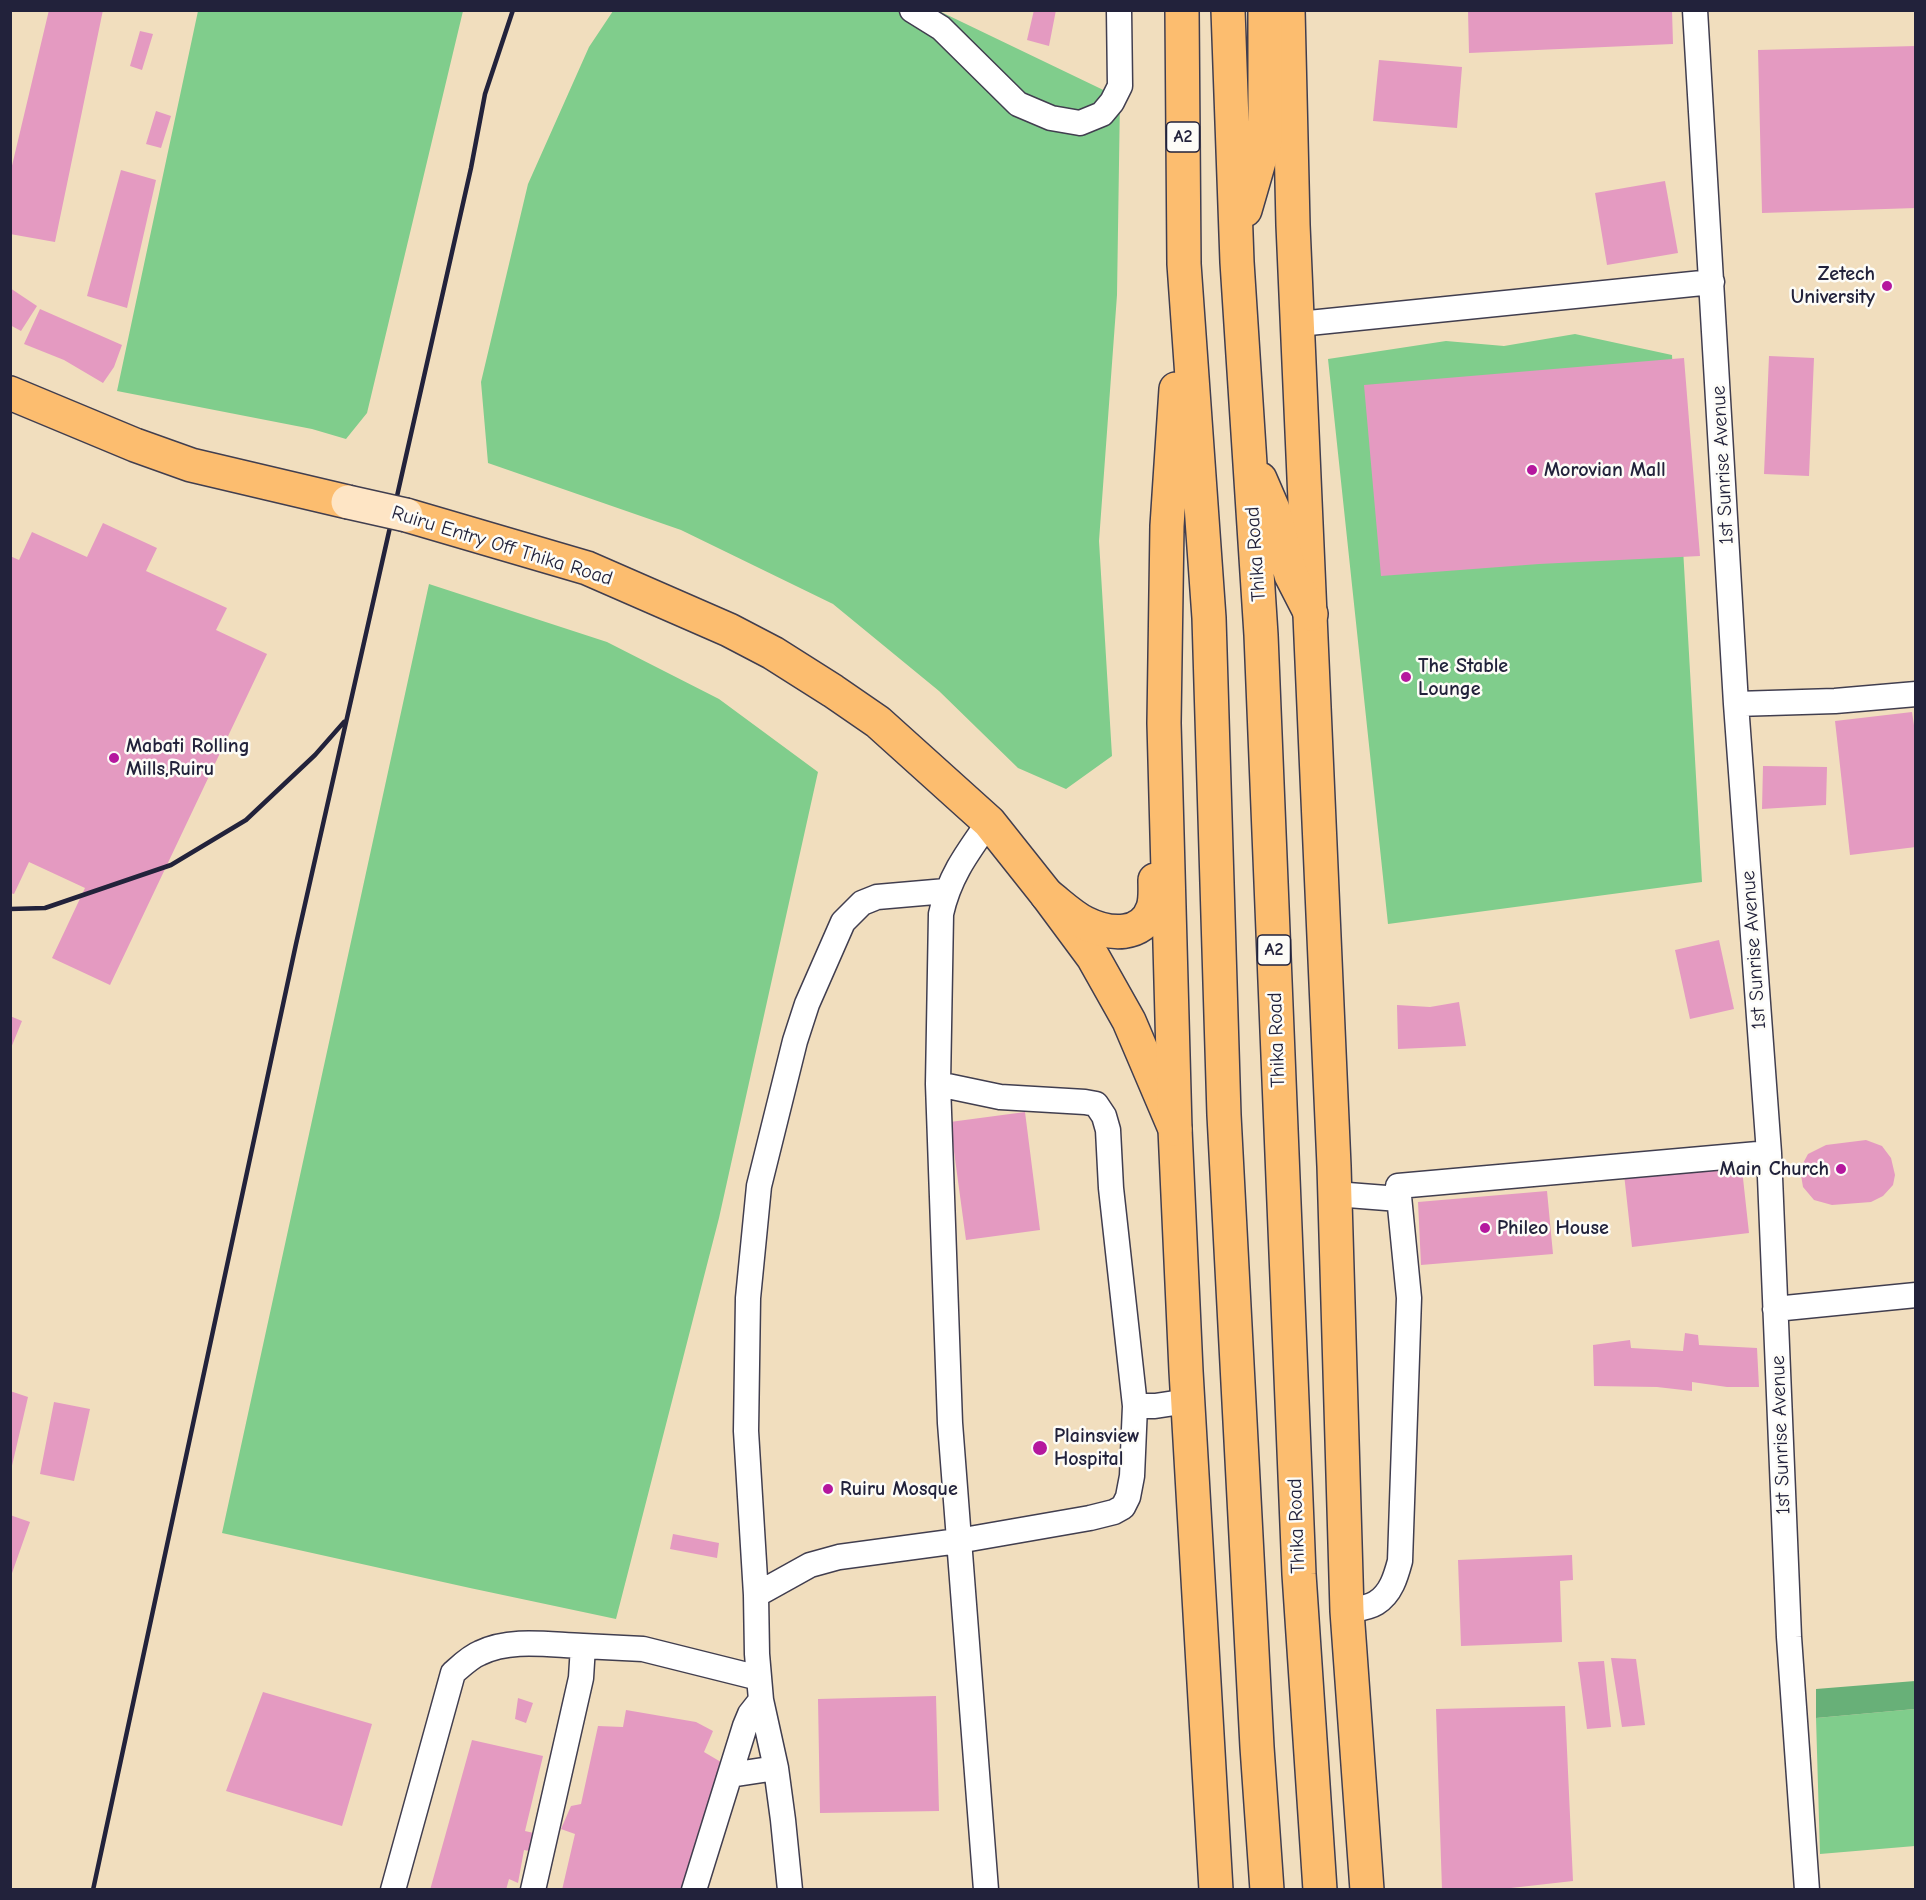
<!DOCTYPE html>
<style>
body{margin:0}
#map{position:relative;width:1926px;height:1900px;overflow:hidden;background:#f1debe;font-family:"Comic Neue",sans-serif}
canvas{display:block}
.frame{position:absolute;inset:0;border:12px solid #22223b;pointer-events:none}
</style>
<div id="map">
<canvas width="1926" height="1900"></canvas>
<div class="frame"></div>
</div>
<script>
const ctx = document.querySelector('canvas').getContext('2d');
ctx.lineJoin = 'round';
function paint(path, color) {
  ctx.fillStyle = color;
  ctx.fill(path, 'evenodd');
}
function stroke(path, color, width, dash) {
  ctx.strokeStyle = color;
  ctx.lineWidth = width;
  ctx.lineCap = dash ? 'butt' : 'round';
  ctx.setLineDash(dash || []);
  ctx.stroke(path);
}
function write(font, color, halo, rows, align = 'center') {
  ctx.font = font + ' "Comic Neue",sans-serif';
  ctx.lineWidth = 5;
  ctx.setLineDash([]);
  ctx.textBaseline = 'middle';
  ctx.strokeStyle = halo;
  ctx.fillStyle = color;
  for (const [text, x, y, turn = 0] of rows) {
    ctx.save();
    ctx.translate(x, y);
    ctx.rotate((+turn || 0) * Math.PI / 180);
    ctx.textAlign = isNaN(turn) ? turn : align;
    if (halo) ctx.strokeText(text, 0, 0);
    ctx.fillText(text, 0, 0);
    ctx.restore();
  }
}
paint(new Path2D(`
 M 198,11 L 463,11 L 367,413 L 346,439 L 312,429 L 117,391 Z
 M 613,11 L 939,11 L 1120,98 L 1117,295 L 1099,541 L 1112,756 L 1066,789 L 1018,768 L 939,691 L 833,604 L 681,530 L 488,463 L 481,382 L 528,184 L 589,47 Z
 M 1575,334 L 1672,355 L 1702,882 L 1388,924 L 1328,359 L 1446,341 L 1504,346 Z
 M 429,584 L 607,642 L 719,699 L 818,772 L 719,1218 L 616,1619 L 470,1588 L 222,1533 Z
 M 1915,1709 L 1915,1846 L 1820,1854 L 1816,1718 Z`), '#80cd8c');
paint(new Path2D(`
 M 1915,1681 L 1915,1709 L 1816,1718 L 1816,1689 Z`), '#68b078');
paint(new Path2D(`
 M 49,10 L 103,10 L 55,242 L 10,234 L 10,174 Z
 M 1034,10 L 1056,10 L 1049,46 L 1027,40 Z
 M 1468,10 L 1672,10 L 1673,44 L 1469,53 Z
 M 140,31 L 153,34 L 142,70 L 130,66 Z
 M 1916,46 L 1916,208 L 1762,213 L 1758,50 Z
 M 1379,60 L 1462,67 L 1457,128 L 1373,121 Z
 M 156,111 L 171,116 L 161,148 L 146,144 Z
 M 121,170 L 156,180 L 127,308 L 87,296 Z
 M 1665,181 L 1678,253 L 1607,265 L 1595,193 Z
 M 10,288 L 37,306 L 21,331 L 10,325 Z
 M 40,309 L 122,345 L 114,367 L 103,383 L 64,360 L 24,344 Z
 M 1769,356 L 1814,358 L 1809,476 L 1764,474 Z
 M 1684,358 L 1700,556 L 1539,564 L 1381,576 L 1364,385 Z
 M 103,523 L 157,548 L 146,571 L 227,608 L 216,630 L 267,654 L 110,985 L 52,958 L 85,888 L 29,862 L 14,894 L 10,893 L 10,556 L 19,560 L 32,532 L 87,557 Z
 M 1912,712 L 1916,739 L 1916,847 L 1850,855 L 1835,721 Z
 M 1763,766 L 1827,767 L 1826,805 L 1762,809 Z
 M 1719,940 L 1734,1009 L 1690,1019 L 1675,950 Z
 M 1459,1002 L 1466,1046 L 1398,1049 L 1397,1005 L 1430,1007 Z
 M 10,1016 L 22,1021 L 11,1048 L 10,1048 Z
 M 1025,1112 L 1040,1230 L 966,1240 L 950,1122 Z
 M 1866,1140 L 1882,1146 L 1891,1158 L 1895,1175 L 1893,1185 L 1883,1196 L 1871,1202 L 1832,1205 L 1814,1200 L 1803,1187 L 1800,1169 L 1808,1154 L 1826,1145 Z
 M 1741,1160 L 1749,1233 L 1632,1247 L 1624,1174 Z
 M 1547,1191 L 1553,1254 L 1421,1265 L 1418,1202 Z
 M 1685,1333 L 1698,1335 L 1699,1345 L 1757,1348 L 1759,1387 L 1727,1387 L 1692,1382 L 1692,1391 L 1657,1387 L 1594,1386 L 1593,1345 L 1630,1340 L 1631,1348 L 1683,1351 Z
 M 10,1391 L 28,1397 L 11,1470 L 10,1470 Z
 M 54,1402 L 90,1409 L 74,1481 L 40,1474 Z
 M 10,1515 L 30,1522 L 11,1576 L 10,1576 Z
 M 673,1534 L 719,1543 L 717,1558 L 670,1549 Z
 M 1572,1555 L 1573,1580 L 1560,1581 L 1562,1642 L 1461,1646 L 1458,1560 Z
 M 1611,1658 L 1636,1659 L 1645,1725 L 1622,1727 Z
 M 1604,1661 L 1611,1727 L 1587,1729 L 1578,1662 Z
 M 263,1692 L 372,1724 L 342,1826 L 226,1791 Z
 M 936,1696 L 939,1811 L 820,1813 L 818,1699 Z
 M 518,1698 L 533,1703 L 526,1723 L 515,1719 Z
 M 1565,1706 L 1573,1881 L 1493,1890 L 1442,1890 L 1436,1709 Z
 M 626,1710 L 696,1722 L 713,1731 L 704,1752 L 726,1765 L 711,1822 L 701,1823 L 681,1890 L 562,1890 L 575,1834 L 561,1829 L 571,1806 L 581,1804 L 598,1726 L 623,1727 Z
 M 472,1740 L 543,1756 L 525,1831 L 538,1834 L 534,1852 L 524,1850 L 518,1883 L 509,1879 L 506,1890 L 430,1890 Z`), '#e49ac1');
const minor = new Path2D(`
 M 912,10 L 941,28 L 1018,104 L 1051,118 L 1080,123 L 1102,114 L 1112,102 L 1120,86 L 1119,10
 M 1695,10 L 1736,704 L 1769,1153 L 1789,1637 L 1807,1890
 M 1299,324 L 1712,282
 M 1736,704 L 1835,701 L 1916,694
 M 1335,1194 L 1399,1199
 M 1775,1309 L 1916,1295
 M 1135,1406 L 1155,1406 L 1188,1401
 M 756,1595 L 810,1565 L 839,1557 L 958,1541 L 1090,1518 L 1114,1512 L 1123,1507 L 1128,1497 L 1132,1476 L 1135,1406 L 1111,1188 L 1108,1130 L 1104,1116 L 1096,1104 L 1085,1102 L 1000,1097 L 938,1084
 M 1347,1611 C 1356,1609 1368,1608 1376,1603 C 1391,1594 1396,1576 1400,1561 L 1409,1298 L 1398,1186 L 1769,1153
 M 583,1646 L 643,1649 L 759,1678
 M 730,1775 L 776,1768
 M 393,1890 L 453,1673 C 461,1666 470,1657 480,1653 C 511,1638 549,1645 583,1646 L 581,1678 L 533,1890
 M 694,1890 L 745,1726 L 750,1714 L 761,1700
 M 790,1890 L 783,1820 L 776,1768 L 761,1700 L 757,1654 L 756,1595 L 746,1431 L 748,1298 L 759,1186 L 795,1041 L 807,1004 L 843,922 L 862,903 L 877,897 L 946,891
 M 986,1890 L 950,1423 L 938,1084 L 941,914 C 949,877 967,853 989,822`);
const primary = new Path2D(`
 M 1288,10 L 1293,225 L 1334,1166 L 1347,1611 L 1367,1890
 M 10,393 L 135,445 L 191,465 L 348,502
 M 406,515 L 587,568 L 729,630 L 773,653 L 833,691 L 878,722 L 989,822 L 1047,895 L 1093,957 L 1129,1021 L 1175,1129 L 1186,1371 L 1216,1890`);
const trunk = new Path2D(`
 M 1182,10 L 1184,264 L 1209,618 L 1224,1115 L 1257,1747 L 1267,1890
 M 1228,10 L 1237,262 L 1261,635 L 1299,1574 L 1320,1890
 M 1245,210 L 1265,141 L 1265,10
 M 1260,479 L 1273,509 L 1291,575 L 1311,614
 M 1047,895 C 1059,904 1072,917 1085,923 C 1109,935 1143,938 1153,908 C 1156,899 1155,889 1155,880
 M 1175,1129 L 1164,723 L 1167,526 L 1176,389`);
stroke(minor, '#413e4f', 27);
stroke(primary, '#413e4f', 36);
stroke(trunk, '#413e4f', 36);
stroke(minor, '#fff', 24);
stroke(primary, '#fcbd6f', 33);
stroke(trunk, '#fcbd6f', 33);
stroke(new Path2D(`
 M 10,909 L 45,908 L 171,865 L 246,820 L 315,755 L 344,722
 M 93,1890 L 296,944 L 471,168 L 485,94 L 513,10`), '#22223b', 4.5);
const secondaryBridge = new Path2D(`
 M 348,502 L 406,515`);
stroke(secondaryBridge, '#413e4f', 36, []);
stroke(secondaryBridge, '#fee5c5', 33);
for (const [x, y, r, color] of [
 [1887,286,6,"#b5179e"],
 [1532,470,6,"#b5179e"],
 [1406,677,6,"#b5179e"],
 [114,758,6,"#b5179e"],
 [1841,1169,6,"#b5179e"],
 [1485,1228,6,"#b5179e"],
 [1040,1448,8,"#b5179e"],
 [828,1489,6,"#b5179e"]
]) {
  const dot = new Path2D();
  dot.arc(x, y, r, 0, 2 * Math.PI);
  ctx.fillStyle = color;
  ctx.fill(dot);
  stroke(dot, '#fdfcf7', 2);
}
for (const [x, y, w] of [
 [1183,137,33],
 [1274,950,33]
]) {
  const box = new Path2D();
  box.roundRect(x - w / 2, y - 15, w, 30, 4.5);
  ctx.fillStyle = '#fdfcf7';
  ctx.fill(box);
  stroke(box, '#22223b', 1.5);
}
write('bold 18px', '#22223b', null, [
 ["A2",1183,137],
 ["A2",1274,950]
]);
write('bold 20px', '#22223b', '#fdfcf7', [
 ["Zetech",1875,274,"right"],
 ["University",1875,297,"right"],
 ["Morovian Mall",1544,470],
 ["The Stable",1418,666],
 ["Lounge",1418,689],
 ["Mabati Rolling",126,746],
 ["Mills,Ruiru",126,769],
 ["Main Church",1829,1169,"right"],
 ["Phileo House",1497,1228],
 ["Plainsview",1054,1436],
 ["Hospital",1054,1459],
 ["Ruiru Mosque",840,1489]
], 'left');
write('20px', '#22223b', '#fdfcf7', [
 ["1st Sunrise Avenue",1723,465,-93],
 ["Ruiru Entry Off Thika Road",502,546,17],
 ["Thika Road",1256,554,-94],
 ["1st Sunrise Avenue",1754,950,-94],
 ["Thika Road",1277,1040,-92],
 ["1st Sunrise Avenue",1781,1435,-92],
 ["Thika Road",1297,1526,-92]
]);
</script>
